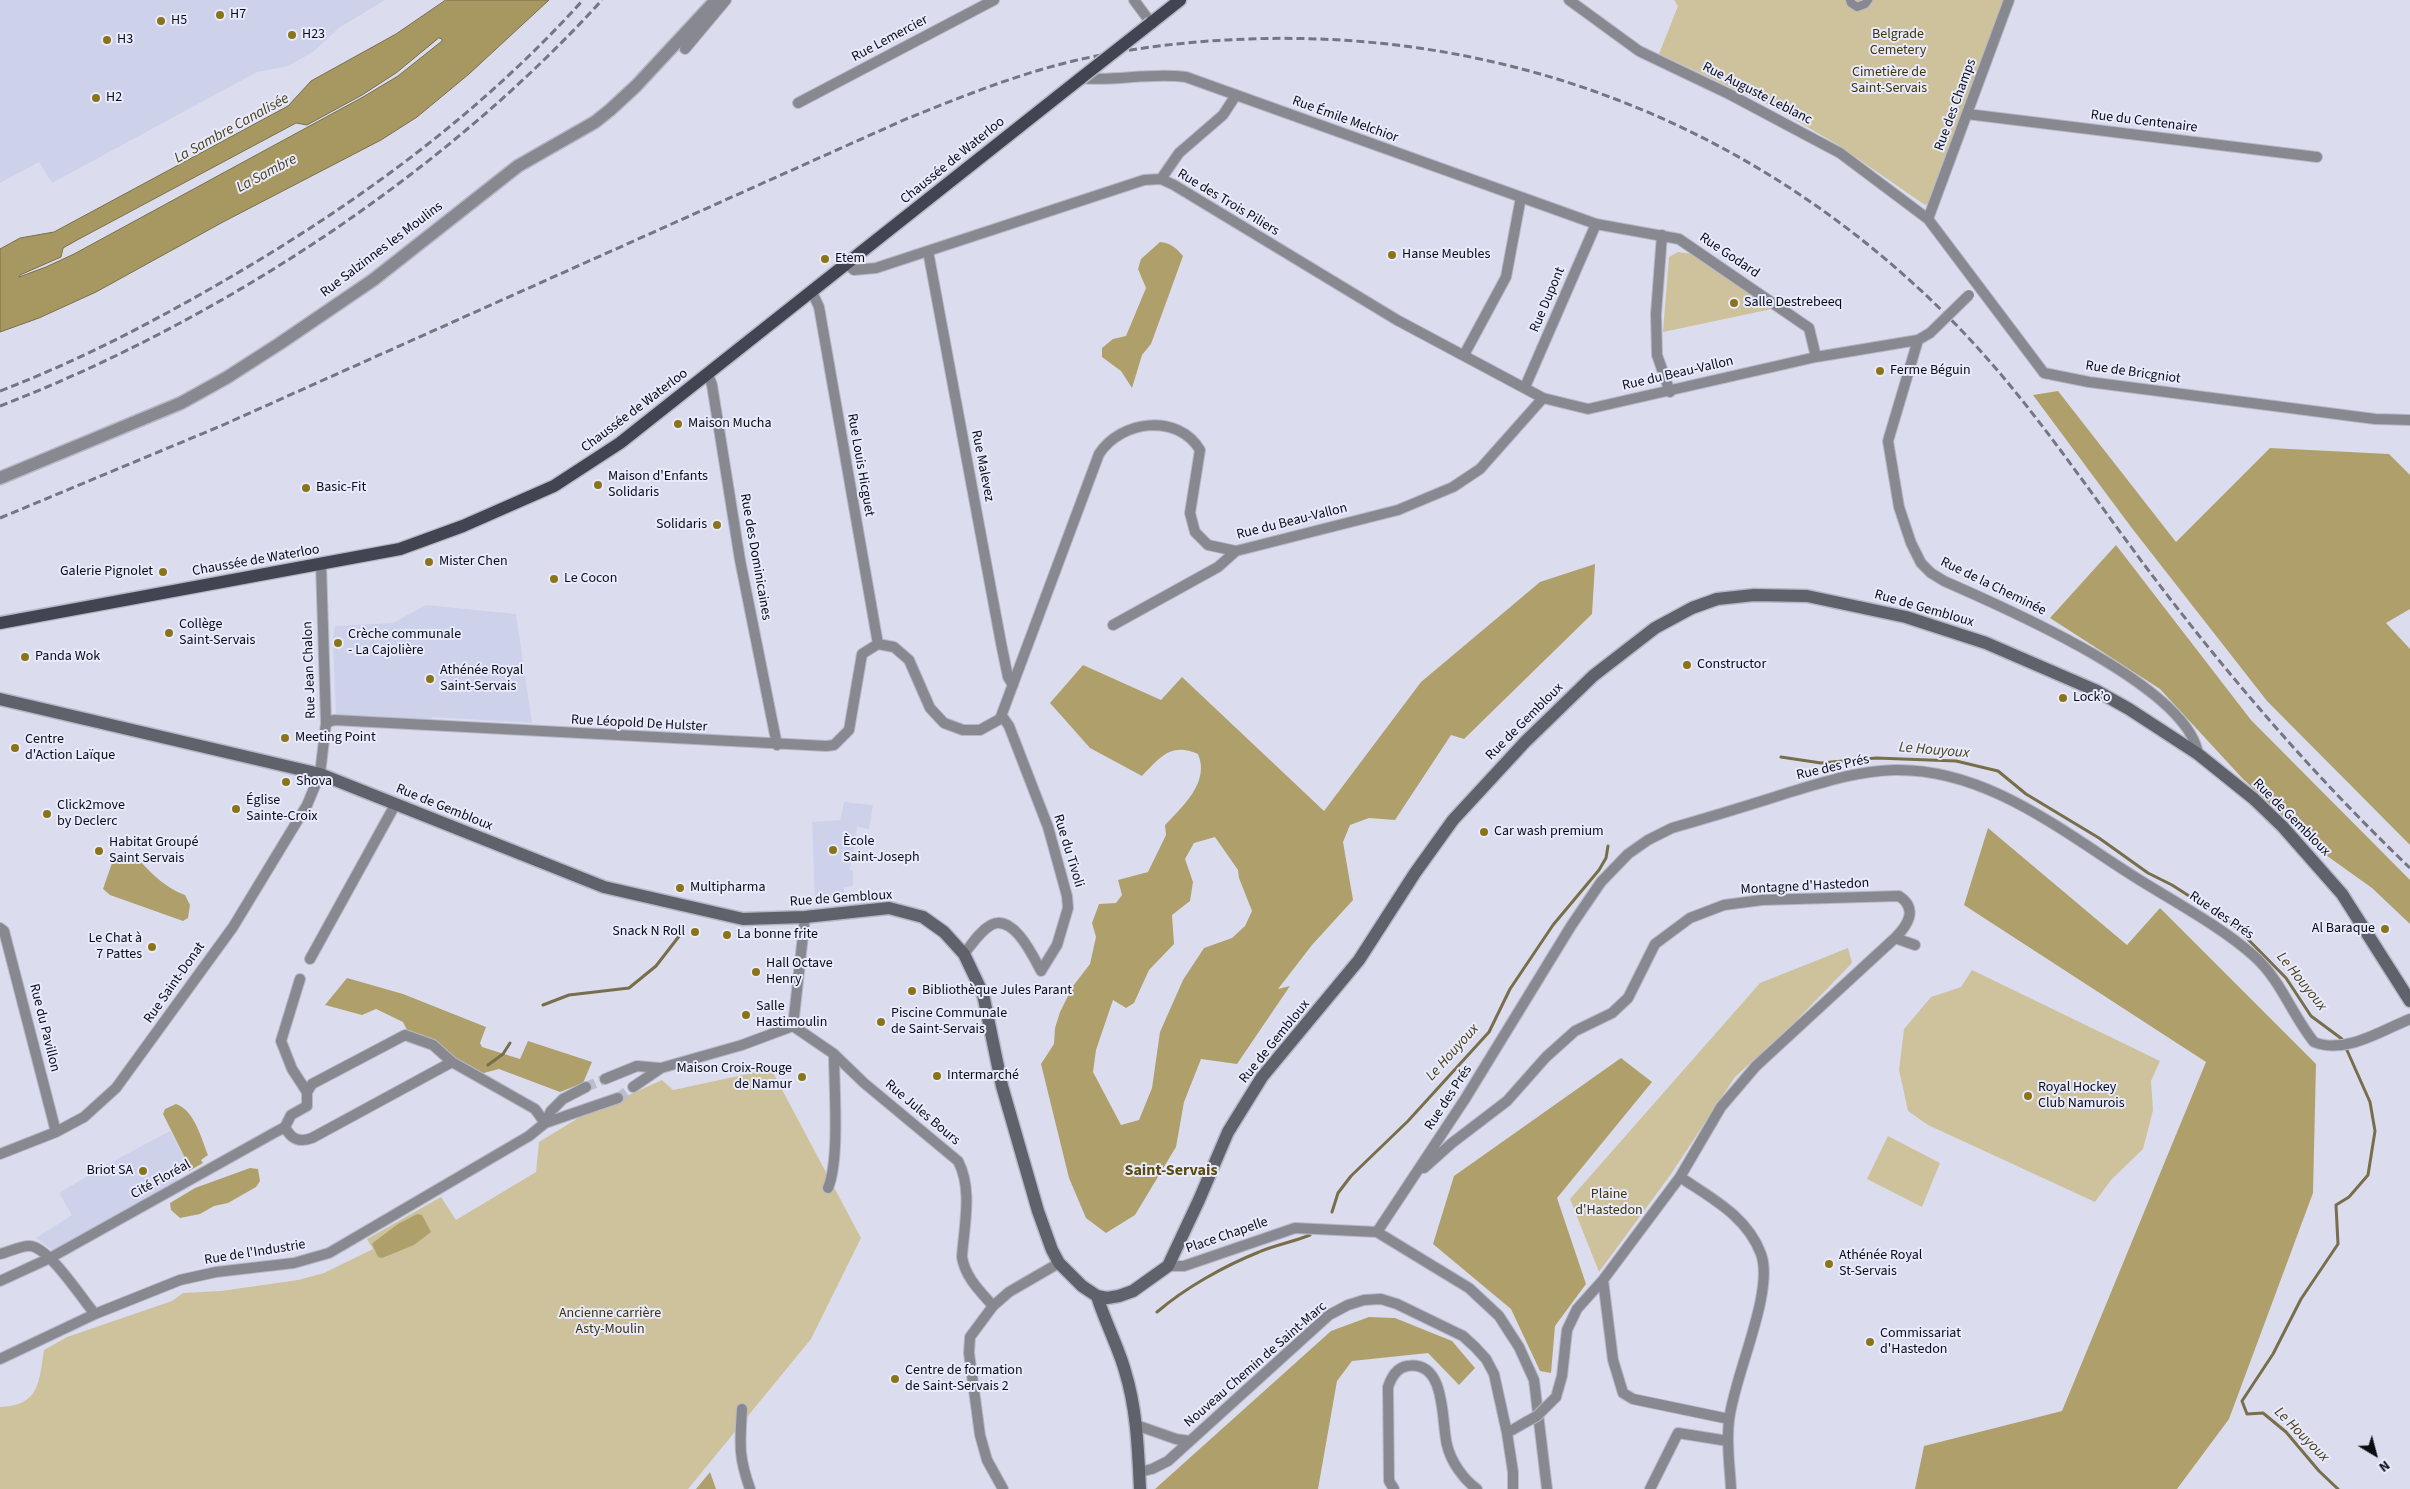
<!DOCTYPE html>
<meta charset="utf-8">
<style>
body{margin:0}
#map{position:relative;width:2410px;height:1489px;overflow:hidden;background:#dbddef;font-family:"Source Sans 3",sans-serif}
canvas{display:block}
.north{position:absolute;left:2350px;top:1429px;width:50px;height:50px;-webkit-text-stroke:4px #e8eafd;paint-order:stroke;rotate:143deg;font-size:14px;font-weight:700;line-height:20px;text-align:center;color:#0c0d12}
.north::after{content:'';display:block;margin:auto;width:18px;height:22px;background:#0c0d12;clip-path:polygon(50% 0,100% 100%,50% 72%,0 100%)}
</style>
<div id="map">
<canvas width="2410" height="1489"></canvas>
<div class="north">N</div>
</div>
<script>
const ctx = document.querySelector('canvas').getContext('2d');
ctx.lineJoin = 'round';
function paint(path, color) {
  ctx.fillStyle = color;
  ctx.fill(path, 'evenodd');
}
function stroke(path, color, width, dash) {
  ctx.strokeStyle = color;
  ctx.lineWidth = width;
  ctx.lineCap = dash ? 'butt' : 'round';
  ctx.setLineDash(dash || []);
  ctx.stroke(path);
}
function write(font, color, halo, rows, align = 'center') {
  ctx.font = font + ' "Source Sans 3",sans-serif';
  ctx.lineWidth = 4;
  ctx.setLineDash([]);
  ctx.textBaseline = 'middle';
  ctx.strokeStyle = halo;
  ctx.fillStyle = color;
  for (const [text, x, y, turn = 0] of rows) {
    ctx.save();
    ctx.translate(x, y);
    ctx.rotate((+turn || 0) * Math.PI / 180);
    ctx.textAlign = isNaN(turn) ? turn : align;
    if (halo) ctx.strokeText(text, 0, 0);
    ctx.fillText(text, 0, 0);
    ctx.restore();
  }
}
paint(new Path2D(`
 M 0,0 L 385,0 L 339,28 L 313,52 L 288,66 L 257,72 L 52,183 L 39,162 L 0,183 Z
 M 426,605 L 516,614 L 532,723 L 432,717 L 431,722 L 336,716 L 333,641 L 335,626 L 393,623 Z
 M 844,802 L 873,805 L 869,829 L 857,827 L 850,870 L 853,871 L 853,886 L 844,887 L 844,901 L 815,903 L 812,822 L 840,820 Z
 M 170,1131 L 187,1162 L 173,1170 L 178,1180 L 52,1250 L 36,1238 L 72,1215 L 59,1193 L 106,1165 Z`), '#ced1ea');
paint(new Path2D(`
 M 1674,0 L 2007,0 L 1929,203 L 1925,205 L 1838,145 L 1777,109 L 1659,54 L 1678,6 Z
 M 1678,252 L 1692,254 L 1772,309 L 1663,332 L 1669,257 Z
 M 1848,948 L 1852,963 L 1793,1024 L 1735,1077 L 1671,1174 L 1599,1272 L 1570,1199 L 1760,983 Z
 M 1972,970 L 2160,1061 L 2151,1081 L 2153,1110 L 2143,1149 L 2111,1180 L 2095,1202 L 1928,1125 L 1908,1111 L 1899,1070 L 1904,1029 L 1931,997 L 1961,987 Z
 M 771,1069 L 861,1238 L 811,1339 L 688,1489 L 0,1489 L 0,1407 C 40,1406 39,1381 44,1350 L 67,1337 L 172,1301 L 183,1293 L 221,1291 L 298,1280 L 324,1273 L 373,1249 L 367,1239 L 441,1197 L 456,1220 L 536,1172 L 539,1142 L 580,1117 L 662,1080 L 673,1090 Z
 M 1888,1136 L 1940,1163 L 1922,1207 L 1867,1179 Z`), '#cdc29b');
paint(new Path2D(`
 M 1160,242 C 1171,243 1176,248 1183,256 L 1151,344 L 1142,355 L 1132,388 L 1121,371 L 1102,357 L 1102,348 L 1113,339 L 1126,336 L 1146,288 L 1138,269 L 1141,259 Z
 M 2058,391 L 2176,542 L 2270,448 L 2389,454 L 2410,475 L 2410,609 L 2386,623 L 2410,649 L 2410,845 L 2267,701 L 2131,527 L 2033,395 Z
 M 2116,545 L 2251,720 L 2410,880 L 2410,924 L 2372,888 L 2323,853 L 2243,779 L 2160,689 L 2050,618 Z
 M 1595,564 L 1592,614 L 1464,739 L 1451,735 L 1395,820 L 1369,818 L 1350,825 L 1343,842 L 1353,900 L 1312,945 L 1278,989 L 1290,986 L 1237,1064 L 1201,1059 L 1184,1102 L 1176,1147 L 1135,1215 L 1106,1233 L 1086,1218 L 1069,1178 L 1041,1064 L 1054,1044 L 1055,1028 L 1060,1012 L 1073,986 L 1090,964 L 1096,937 L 1092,923 L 1099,904 L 1116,903 L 1122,895 L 1118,880 L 1148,872 L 1166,835 L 1165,825 C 1183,806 1210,782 1198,754 C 1170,742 1160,758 1142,776 L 1090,748 L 1050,703 L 1083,665 L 1161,700 L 1182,677 L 1324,811 L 1421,682 L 1540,582 ZM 1215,837 L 1238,870 L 1239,878 L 1252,911 L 1245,926 L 1232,938 L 1204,948 L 1183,980 L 1160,1032 L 1152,1088 L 1139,1120 L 1121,1125 L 1093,1072 L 1096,1050 L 1113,1000 L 1126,1008 L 1134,1003 L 1149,970 L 1174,944 L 1172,915 L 1190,901 L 1193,882 L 1185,859 L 1194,843 Z
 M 1988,828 L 2127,945 L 2160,908 L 2316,1064 L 2313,1193 L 2229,1419 L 2177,1489 L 1915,1489 L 1924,1446 L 2062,1411 L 2206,1062 L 1964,905 Z
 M 126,860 L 140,861 C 154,876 166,888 185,895 L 190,905 L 188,918 L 183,921 L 110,895 L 103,889 L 112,863 Z
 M 347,978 L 403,994 L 486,1027 L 480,1043 L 482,1047 L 520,1059 L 528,1041 L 592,1062 L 583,1083 L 560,1092 L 499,1069 L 480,1074 L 407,1030 L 403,1022 L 376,1009 L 362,1015 L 325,1005 Z
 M 1621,1058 L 1652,1082 L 1557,1198 L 1586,1284 L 1555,1326 L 1551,1373 L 1540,1371 L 1511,1309 L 1433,1244 L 1454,1176 Z
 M 176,1104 C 195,1111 201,1138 208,1155 L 201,1160 L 203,1163 L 189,1171 L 185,1163 L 187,1162 L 163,1114 L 165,1109 Z
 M 250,1168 L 258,1169 L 260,1181 L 256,1187 L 228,1203 L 214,1206 L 200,1214 L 180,1218 L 171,1210 L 170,1203 L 195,1188 Z
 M 417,1214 L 422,1215 L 431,1232 L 414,1245 L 382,1258 L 378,1257 L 372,1244 L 374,1242 L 398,1224 Z
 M 1369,1317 L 1395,1318 L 1452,1341 L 1475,1368 L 1459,1385 L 1428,1353 L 1352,1361 L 1337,1381 L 1318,1489 L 1155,1489 L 1331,1331 Z
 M 710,1472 L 716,1489 L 696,1489 Z`), '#afa06b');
const water = new Path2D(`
 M 446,0 L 549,0 L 469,74 L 417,117 L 381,140 L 223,222 L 96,292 L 39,318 L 0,332 L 0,249 L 20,238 L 54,232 L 288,106 L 311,81 L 396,34 ZM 439,38 L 442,39 L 442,41 L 398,76 L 363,97 L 74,254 L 46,267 L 19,277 L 20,275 L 61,257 L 63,248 L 79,239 L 296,123 L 307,125 L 362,95 L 396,73 Z`);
paint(water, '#a79862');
stroke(water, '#786e4a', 1);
stroke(new Path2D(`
 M 1781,757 L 1821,763 L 1876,758 L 1956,761 L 1998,771 L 2026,794 L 2099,838 L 2148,873 L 2172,885 L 2233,924 L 2286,978 L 2311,1016 L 2342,1039 L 2370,1102 L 2375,1131 L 2368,1175 L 2349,1197 L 2336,1205 L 2338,1244 L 2301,1299 L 2273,1354 L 2242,1401 L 2247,1414 L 2263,1413 L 2286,1432 L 2319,1471 L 2338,1489
 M 543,1005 L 569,995 L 629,988 L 656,966 L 680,935
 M 488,1065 L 503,1054 L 510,1043
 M 1332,1212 L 1338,1193 L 1351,1176 L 1408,1121 L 1489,1032 L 1510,989 L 1553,925 L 1599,870 L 1606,858 L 1608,846
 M 1157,1312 C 1185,1288 1224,1266 1259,1252 C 1275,1245 1293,1242 1310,1235`), '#786e4a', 3);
stroke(new Path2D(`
 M 586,1087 L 605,1079
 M 618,1098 L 633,1087`), '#bcbece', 10, [10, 5]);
const pedestrian = new Path2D(`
 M 1850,0 L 1851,3 L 1857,7 L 1865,4 L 1868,0`);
const minor = new Path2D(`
 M 1134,0 L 1151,23
 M 1569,0 L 1639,51 L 1729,94 L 1840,153 L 1928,219 L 2044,373 L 2089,382 L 2375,419 L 2410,420
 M 685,49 L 726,0
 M 1081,78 C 1116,82 1148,72 1186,77 L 1596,224 L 1679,239 L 1809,328 L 1816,357
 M 798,103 L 994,0
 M 1967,114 L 2317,157
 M 1161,179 L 1179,153 L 1223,115 L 1236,95
 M 1928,219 L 2009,0
 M 1662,235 L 1656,314 L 1657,355 L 1670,392
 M 928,251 L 1001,643 L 1008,677 L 1013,685
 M 847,264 L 854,270 L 876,268 L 1144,180 L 1161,179 L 1174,185 L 1397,320 L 1543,398
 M 812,292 L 819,307 L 878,644
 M 1930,333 L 1918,340 L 1888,441 L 1899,507 L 1911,543 L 1921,563 L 1931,573 L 1944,581 C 2003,607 2188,686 2198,754
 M 1464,355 L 1506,277 L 1521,197
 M 708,374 L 712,385 L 740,560 L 777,745
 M 1525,387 L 1596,224
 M 1113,625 L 1218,567 L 1236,551
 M 878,644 L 894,647 L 909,660 L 930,708 L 944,723 L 963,730 L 980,730 L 1000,719 L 1099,454 C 1121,420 1178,413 1200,450 L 1190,513 L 1195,532 L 1208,545 L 1236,551 L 1398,510 L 1453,487 L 1480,469 L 1543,398 L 1588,409 L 1816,357 L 1918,340
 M 326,723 L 334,720 L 826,746 L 834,745 L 849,730 L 862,654 L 878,644
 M 0,928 L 4,931 L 56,1132
 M 964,954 C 972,944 980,931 991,925 C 1013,913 1033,956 1041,971 L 1057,945 L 1068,908 L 1067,896 L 1048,827 L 1009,726 L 1002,716
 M 310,959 L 395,805
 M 793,1026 L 834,1054 L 864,1083 L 958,1161 C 973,1189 964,1226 962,1257 C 965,1277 980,1291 993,1306
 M 793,1026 L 805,917
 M 605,1079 L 637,1066 L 660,1068
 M 633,1087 L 661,1068 L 742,1045 L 793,1026
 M 307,1092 L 312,1084 L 405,1035 L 433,1045 L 452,1062 L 535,1109 L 545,1123
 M 545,1123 L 618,1098
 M 285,1127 C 291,1139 299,1143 312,1138 L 452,1062
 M 0,1154 L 56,1132 L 84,1117 L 116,1088 L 233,927 L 307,805 L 320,774 L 326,723 L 321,564
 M 1424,1168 L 1452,1143 L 1507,1101 L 1546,1057 L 1575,1031 L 1612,1013 L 1628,998 L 1655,944 L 1690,918 L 1724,905 L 1762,900 L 1899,896 C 1919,909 1907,926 1895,938
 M 1680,1177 C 1711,1198 1747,1216 1761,1254 C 1775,1292 1733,1378 1729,1421 C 1726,1443 1730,1467 1731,1489
 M 828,1188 C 840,1160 834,1087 834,1054
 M 1377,1232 L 1465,1099 L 1571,926 L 1601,882 L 1628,854 L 1648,840 L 1672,828 C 1710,817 1747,806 1784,794 C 1821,783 1856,771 1894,770 C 1987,768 2063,832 2138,879 C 2175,902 2223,928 2254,956 C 2281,980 2292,1015 2314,1042 C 2345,1055 2382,1030 2410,1019
 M 0,1254 C 9,1252 22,1245 30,1246 C 49,1247 82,1299 95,1314
 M 1168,1266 L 1184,1266 L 1295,1228 L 1377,1232 L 1469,1288 L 1499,1316 L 1519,1347 L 1534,1380 L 1547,1489
 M 1603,1280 L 1613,1360 L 1623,1393 L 1633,1399 L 1729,1419
 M 0,1281 L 50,1258 L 272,1134 L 285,1127 L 291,1115 L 307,1106 L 307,1092 L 292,1069 L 281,1041 L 300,979
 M 0,1359 L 95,1314 L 180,1280 L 216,1272 L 294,1263 L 329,1253 L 529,1136 L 545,1123 L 551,1111 L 563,1099 L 586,1087
 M 1556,1397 L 1562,1376 L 1567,1330 L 1577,1309 L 1603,1280 L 1680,1177 L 1721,1107 L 1756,1066 L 1895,938 L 1915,945
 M 742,1409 C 740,1444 738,1455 750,1489
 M 1136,1425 L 1176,1439 L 1190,1441
 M 1507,1433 L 1526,1422
 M 1139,1472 L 1152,1469 L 1168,1461 L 1329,1315 L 1348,1305 L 1364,1300 L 1381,1299 L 1397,1304 L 1463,1336 L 1475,1347 L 1486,1359 L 1494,1374 L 1507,1433 L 1513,1472 L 1513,1489
 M 1003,1489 L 987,1460 L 980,1435 L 969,1353 L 970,1337 L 993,1306 L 1009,1292 L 1059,1263
 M 1394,1489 L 1389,1481 L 1388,1387 C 1391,1378 1396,1368 1407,1366 C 1447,1360 1441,1421 1447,1445 C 1451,1462 1464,1480 1477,1489
 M 1650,1489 L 1678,1433 L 1728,1441`);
const tertiary = new Path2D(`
 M 0,478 L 181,403 L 226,378 L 279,344 L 373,280 L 518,166 L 595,122 L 610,110 L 636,86 L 716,0`);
const secondary = new Path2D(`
 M 0,699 L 320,774 L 604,887 L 743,919 L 805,917 L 889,908 L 923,917 L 944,932 L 964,954 L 983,994 L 1002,1086 L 1038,1211 L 1052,1250 L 1059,1263 L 1082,1286 L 1097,1296 L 1107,1298 L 1119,1296 L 1133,1291 L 1168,1266 L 1199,1200 L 1228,1132 L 1262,1077 L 1359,960 L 1415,873 L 1453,820 L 1525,742 L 1593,676 L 1655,628 L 1692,608 L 1717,599 L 1754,595 L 1807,596 L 1906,617 L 1986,643 L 2097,691 L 2129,709 L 2198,754 L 2254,799 L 2283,827 L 2342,894 L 2410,1001
 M 1097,1296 C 1105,1322 1118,1346 1125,1371 C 1137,1410 1138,1449 1140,1489`);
const primary = new Path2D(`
 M 1151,23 L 1180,0
 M 0,623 L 400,549 L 463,526 L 554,486 L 620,443 L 1081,78`);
stroke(pedestrian, '#b6b8c7', 10);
stroke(minor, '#b6b8c7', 12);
stroke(tertiary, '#b6b8c7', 15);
stroke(secondary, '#b6b8c7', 15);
stroke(primary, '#b6b8c7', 15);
stroke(pedestrian, '#888990', 8);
stroke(minor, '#888990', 10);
stroke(tertiary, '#888990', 12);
stroke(secondary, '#5f616b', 12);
stroke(primary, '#434451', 12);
stroke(new Path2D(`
 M 0,391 C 81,360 159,319 234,275 C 362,200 483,111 583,0
 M 0,406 C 220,321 444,174 602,0
 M 0,518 L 223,425 L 906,119 C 961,97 1015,75 1073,61 C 1130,48 1189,41 1248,39 C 1522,29 1775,135 1964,333 C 2036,409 2094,499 2158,583 C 2235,684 2318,780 2410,868`), '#757682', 3, [8, 4]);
const minorBridge = new Path2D(`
 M 1930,333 L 1969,295
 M 1526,1422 L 1537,1416 L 1556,1397`);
const primaryBridge = new Path2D(`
 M 1081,78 L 1151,23`);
stroke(minorBridge, '#b6b8c7', 12, []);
stroke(primaryBridge, '#b6b8c7', 15, []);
stroke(minorBridge, '#888990', 10);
stroke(primaryBridge, '#434451', 12);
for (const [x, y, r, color] of [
 [220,15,5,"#8b7418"],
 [161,21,5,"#8b7418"],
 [292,35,5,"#8b7418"],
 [107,40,5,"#8b7418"],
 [96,98,5,"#8b7418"],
 [1392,255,5,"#8b7418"],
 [825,259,5,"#8b7418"],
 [1734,303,5,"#8b7418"],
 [1880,371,5,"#8b7418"],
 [678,424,5,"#8b7418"],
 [598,485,5,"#8b7418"],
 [306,488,5,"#8b7418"],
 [717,525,5,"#8b7418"],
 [429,562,5,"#8b7418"],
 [163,572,5,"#8b7418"],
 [554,579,5,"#8b7418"],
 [169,633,5,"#8b7418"],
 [338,643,5,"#8b7418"],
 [25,657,5,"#8b7418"],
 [1687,665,5,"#8b7418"],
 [430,679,5,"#8b7418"],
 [2063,698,5,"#8b7418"],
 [285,738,5,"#8b7418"],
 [15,748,5,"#8b7418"],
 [286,782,5,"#8b7418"],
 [236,809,5,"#8b7418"],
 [47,814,5,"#8b7418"],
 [1484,832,5,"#8b7418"],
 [833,850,5,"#8b7418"],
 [99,851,5,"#8b7418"],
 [680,888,5,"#8b7418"],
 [2385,929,5,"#8b7418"],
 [695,932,5,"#8b7418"],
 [727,935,5,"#8b7418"],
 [152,947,5,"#8b7418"],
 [756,972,5,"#8b7418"],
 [912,991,5,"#8b7418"],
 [746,1015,5,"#8b7418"],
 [881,1022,5,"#8b7418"],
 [937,1076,5,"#8b7418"],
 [802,1077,5,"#8b7418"],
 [2028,1096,5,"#8b7418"],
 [143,1171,5,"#8b7418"],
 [1829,1264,5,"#8b7418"],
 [1870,1342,5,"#8b7418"],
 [895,1379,5,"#8b7418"]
]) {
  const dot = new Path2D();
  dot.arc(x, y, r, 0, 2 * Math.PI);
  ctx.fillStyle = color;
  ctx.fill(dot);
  stroke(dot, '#e8eafd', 2);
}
write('14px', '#0c0d12', '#e8eafd', [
 ["H7",230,15],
 ["H5",171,21],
 ["H23",302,35],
 ["H3",117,40],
 ["H2",106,98],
 ["Hanse Meubles",1402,255],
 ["Etem",835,259],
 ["Salle Destrebeeq",1744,303],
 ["Ferme Béguin",1890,371],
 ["Maison Mucha",688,424],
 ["Maison d'Enfants",608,477],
 ["Solidaris",608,493],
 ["Basic-Fit",316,488],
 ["Solidaris",707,525,"right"],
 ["Mister Chen",439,562],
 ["Galerie Pignolet",153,572,"right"],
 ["Le Cocon",564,579],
 ["Collège",179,625],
 ["Saint-Servais",179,641],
 ["Crèche communale",348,635],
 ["- La Cajolière",348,651],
 ["Panda Wok",35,657],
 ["Constructor",1697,665],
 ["Athénée Royal",440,671],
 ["Saint-Servais",440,687],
 ["Lock’o",2073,698],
 ["Meeting Point",295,738],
 ["Centre",25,740],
 ["d'Action Laïque",25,756],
 ["Shova",296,782],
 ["Église",246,801],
 ["Sainte-Croix",246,817],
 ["Click2move",57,806],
 ["by Declerc",57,822],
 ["Car wash premium",1494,832],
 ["Ècole",843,842],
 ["Saint-Joseph",843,858],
 ["Habitat Groupé",109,843],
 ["Saint Servais",109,859],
 ["Multipharma",690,888],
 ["Al Baraque",2375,929,"right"],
 ["Snack N Roll",685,932,"right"],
 ["La bonne frite",737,935],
 ["Le Chat à",142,939,"right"],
 ["7 Pattes",142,955,"right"],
 ["Hall Octave",766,964],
 ["Henry",766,980],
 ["Bibliothèque Jules Parant",922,991],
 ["Salle",756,1007],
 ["Hastimoulin",756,1023],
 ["Piscine Communale",891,1014],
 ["de Saint-Servais",891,1030],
 ["Maison Croix-Rouge",792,1069,"right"],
 ["de Namur",792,1085,"right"],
 ["Intermarché",947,1076],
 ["Royal Hockey",2038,1088],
 ["Club Namurois",2038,1104],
 ["Briot SA",133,1171,"right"],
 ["Athénée Royal",1839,1256],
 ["St-Servais",1839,1272],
 ["Commissariat",1880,1334],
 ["d'Hastedon",1880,1350],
 ["Centre de formation",905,1371],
 ["de Saint-Servais 2",905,1387]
], 'left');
write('14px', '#403407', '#e8eafd', [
 ["Belgrade",1898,35],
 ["Cemetery",1898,51],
 ["Cimetière de",1889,73],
 ["Saint-Servais",1889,89],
 ["Plaine",1609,1195],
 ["d'Hastedon",1609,1211],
 ["Ancienne carrière",610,1314],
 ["Asty-Moulin",610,1330]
]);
write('14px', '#0c0d12', '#e8eafd', [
 ["Rue Lemercier",890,39,-28],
 ["Rue Auguste Leblanc",1757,94,27],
 ["Rue des Champs",1956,105,-70],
 ["Rue Émile Melchior",1345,120,20],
 ["Rue du Centenaire",2144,122,7],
 ["Chaussée de Waterloo",953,161,-39],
 ["Rue des Trois Piliers",1228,203,31],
 ["Rue Salzinnes les Moulins",382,250,-37],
 ["Rue Godard",1729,256,34],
 ["Rue Dupont",1548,300,-67],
 ["Rue de Bricgniot",2133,373,8],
 ["Rue du Beau-Vallon",1678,374,-13],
 ["Chaussée de Waterloo",635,411,-37],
 ["Rue Louis Hicguet",860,465,80],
 ["Rue Malevez",982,466,79],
 ["Rue du Beau-Vallon",1292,522,-14],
 ["Rue des Dominicaines",755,557,80],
 ["Chaussée de Waterloo",256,561,-10],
 ["Rue de la Cheminée",1993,587,26],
 ["Rue de Gembloux",1924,609,16],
 ["Rue Jean Chalon",310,670,-92],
 ["Rue de Gembloux",1525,722,-45],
 ["Rue Léopold De Hulster",639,724,3],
 ["Rue des Prés",1833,768,-13],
 ["Rue de Gembloux",444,808,22],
 ["Rue de Gembloux",2291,818,45],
 ["Rue du Tivoli",1068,851,73],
 ["Montagne d'Hastedon",1805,887,-3],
 ["Rue de Gembloux",841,899,-4],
 ["Rue des Prés",2221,916,34],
 ["Rue Saint-Donat",175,983,-55],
 ["Rue du Pavillon",44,1028,76],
 ["Rue de Gembloux",1275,1042,-51],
 ["Rue des Prés",1449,1098,-57],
 ["Rue Jules Bours",922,1113,40],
 ["Cité Floréal",161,1180,-29],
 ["Place Chapelle",1227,1236,-19],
 ["Rue de l'Industrie",255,1253,-9],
 ["Nouveau Chemin de Saint-Marc",1256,1365,-41]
]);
write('italic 15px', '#4d4116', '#e8eafd', [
 ["La Sambre Canalisée",232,129,-29],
 ["La Sambre",267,174,-28],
 ["Le Houyoux",1934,751,5],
 ["Le Houyoux",2301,982,51],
 ["Le Houyoux",1453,1053,-48],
 ["Le Houyoux",2301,1435,45]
]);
write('bold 16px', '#5a4b0b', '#e8eafd', [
 ["Saint-Servais",1171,1171]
]);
</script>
